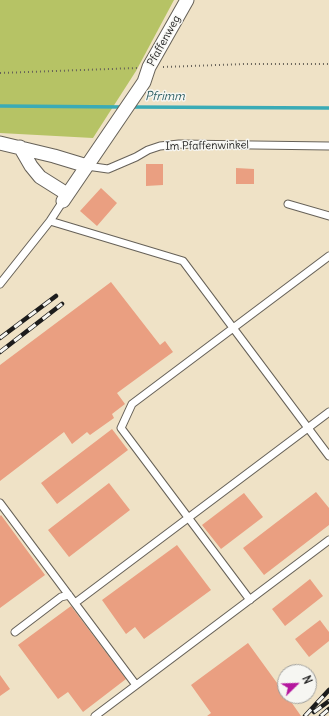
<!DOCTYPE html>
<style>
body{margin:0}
#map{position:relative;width:329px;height:716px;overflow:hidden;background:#efe2c6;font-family:Delius,sans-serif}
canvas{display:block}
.north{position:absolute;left:277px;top:664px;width:40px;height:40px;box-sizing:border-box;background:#f6f6f2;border:1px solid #9f9f9c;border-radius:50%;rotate:67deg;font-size:11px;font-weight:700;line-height:16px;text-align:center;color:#1c1c1c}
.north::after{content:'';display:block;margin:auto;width:14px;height:18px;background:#b5179e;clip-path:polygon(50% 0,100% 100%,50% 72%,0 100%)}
</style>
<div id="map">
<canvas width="329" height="716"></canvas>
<div class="north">N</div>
</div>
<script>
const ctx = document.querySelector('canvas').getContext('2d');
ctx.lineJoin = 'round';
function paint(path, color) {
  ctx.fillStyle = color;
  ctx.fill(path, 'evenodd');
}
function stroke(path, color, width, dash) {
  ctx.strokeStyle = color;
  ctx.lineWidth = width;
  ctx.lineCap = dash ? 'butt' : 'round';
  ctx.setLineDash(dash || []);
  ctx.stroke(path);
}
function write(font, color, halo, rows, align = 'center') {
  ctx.font = font + ' Delius,sans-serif';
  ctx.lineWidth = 3;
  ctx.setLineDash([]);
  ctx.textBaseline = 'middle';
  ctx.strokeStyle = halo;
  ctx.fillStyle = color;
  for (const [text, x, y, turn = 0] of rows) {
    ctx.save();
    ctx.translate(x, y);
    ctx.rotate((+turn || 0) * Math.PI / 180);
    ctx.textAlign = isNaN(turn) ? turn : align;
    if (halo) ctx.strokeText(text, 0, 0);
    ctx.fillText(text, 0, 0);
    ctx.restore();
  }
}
paint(new Path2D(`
 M 0,0 L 174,0 L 136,71 L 93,138 L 0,133 Z`), '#b6c365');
stroke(new Path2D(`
 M 0,106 L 123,107
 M 131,107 L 329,108`), '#3aabb6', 3.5);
paint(new Path2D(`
 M 146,164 L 163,164 L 163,185 L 146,186 Z
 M 236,168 L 254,169 L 254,184 L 236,184 Z
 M 101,188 L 117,203 L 97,226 L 80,211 Z
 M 111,282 L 160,345 L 165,341 L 173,352 L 117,393 L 125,404 L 112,414 L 114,418 L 90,435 L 87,432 L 72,444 L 64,432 L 0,481 L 0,365 Z
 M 112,429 L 128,450 L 57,504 L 41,483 Z
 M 109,483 L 130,510 L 69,557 L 48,530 Z
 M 316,492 L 329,508 L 329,525 L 264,575 L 243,548 Z
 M 244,493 L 263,517 L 221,549 L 202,525 Z
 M 1,515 L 45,575 L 0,608 L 0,516 Z
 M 177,545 L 211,590 L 144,639 L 135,627 L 126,634 L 102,600 Z
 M 310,579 L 323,596 L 285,626 L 272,609 Z
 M 71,606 L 126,679 L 83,712 L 68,692 L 58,699 L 18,645 Z
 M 320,620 L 329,632 L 329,641 L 309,657 L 295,639 Z
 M 248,643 L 285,694 L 285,696 L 287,696 L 301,716 L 207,716 L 211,713 L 191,685 Z
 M 0,675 L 10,689 L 0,696 Z`), '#ea9f81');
const service = new Path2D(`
 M 87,166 L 108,169 L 136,157 L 148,150 L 160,146 L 179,144 L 329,146
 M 288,204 L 329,216
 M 50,221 L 183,261 L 329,456
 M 0,284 L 50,221 L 63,201
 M 0,503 L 136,685
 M 250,600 L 121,428 L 132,404 L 329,256
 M 75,603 L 329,412
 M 15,632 L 61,597 L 69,595
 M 95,716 L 329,540`);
const minor = new Path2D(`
 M 0,143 L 54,156 L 87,166
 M 20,147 L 31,166 L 40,177 L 67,194
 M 63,201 L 144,82 L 149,67 L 187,0`);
stroke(service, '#666158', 9);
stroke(minor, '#666158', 15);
stroke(new Path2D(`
 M 163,67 L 246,64 L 329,64
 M 0,73 L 137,68`), '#666158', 2, [1, 3]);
stroke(service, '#fff', 7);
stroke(minor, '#fff', 13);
const rail = new Path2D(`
 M 0,338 L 56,296
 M 0,352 L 62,304
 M 314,712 L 329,701
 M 305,716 L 329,690
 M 321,716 L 329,709`);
stroke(rail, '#1c1c1c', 4.5);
stroke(rail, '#f6f6f2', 3, [9]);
write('11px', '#1c1c1c', '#f6f6f2', [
 ["Pfaffenweg",164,41,-61],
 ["Im Pfaffenwinkel",207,146,-1]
]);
write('italic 12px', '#2a5c61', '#f6f6f2', [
 ["Pfrimm",165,97]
]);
</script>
